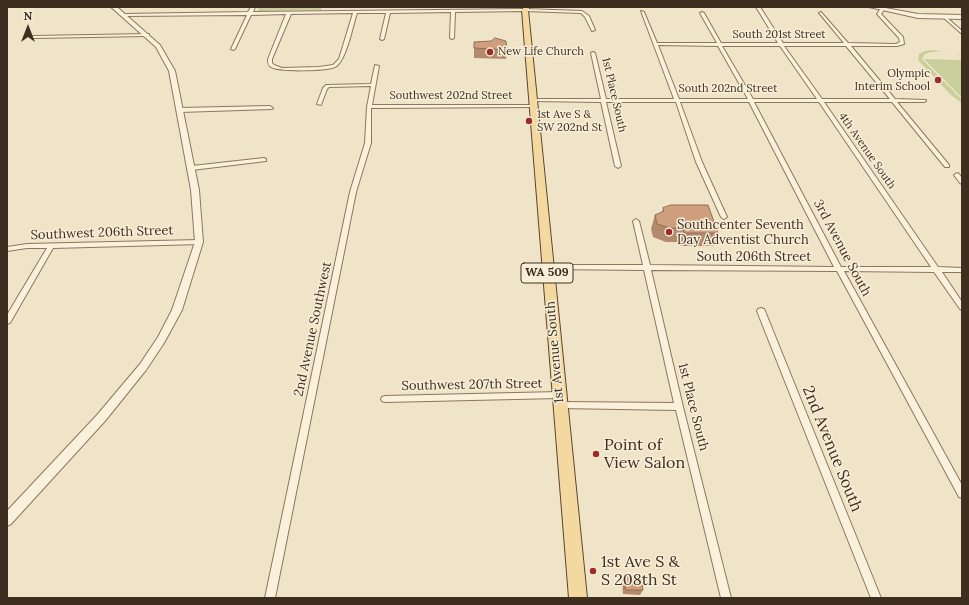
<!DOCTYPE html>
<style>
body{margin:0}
#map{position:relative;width:969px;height:605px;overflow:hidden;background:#f0e4c8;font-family:Lora,serif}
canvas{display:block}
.frame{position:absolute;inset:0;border:8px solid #3d2e20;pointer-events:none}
.north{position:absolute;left:8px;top:8px;width:40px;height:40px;-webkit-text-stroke:3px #f7eed8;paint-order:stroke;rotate:0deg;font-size:11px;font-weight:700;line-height:16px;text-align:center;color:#3d2e20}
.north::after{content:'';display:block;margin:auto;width:14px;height:18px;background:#3d2e20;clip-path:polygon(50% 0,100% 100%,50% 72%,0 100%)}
</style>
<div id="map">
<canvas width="969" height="605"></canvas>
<div class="frame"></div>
<div class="north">N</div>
</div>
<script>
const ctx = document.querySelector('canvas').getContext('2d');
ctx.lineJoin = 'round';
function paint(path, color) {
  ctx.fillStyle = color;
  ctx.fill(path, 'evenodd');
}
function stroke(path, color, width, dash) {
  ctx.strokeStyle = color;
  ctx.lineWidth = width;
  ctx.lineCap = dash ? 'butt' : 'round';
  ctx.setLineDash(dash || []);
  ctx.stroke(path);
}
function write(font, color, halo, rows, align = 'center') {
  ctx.font = font + ' Lora,serif';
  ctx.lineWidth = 3;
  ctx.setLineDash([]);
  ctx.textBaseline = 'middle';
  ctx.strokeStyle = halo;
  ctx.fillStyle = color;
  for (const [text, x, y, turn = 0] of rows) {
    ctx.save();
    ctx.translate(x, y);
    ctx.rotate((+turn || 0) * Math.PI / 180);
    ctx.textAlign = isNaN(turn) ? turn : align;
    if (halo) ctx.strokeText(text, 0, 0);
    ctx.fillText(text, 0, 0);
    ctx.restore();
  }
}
paint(new Path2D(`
 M 259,7 L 322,7 L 321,10 L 258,11 Z
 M 933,50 L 962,55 L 962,56 C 950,52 936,49 925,54 L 922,59 L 962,100 L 962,103 L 951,95 L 918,60 L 919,54 L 925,51 Z
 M 924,59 L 962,60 L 962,98 Z`), '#c9cf9b');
const minor = new Path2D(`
 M 251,7 L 255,7 L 253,12 L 525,9 L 582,11 L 589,16 L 595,30 L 592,31 L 585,17 L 581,13 L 525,11 L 455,12 L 454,38 L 452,39 L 450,38 L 451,12 L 390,13 L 384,39 L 382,40 L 380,39 L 386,13 L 357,13 C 353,25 346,62 335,67 C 328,71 278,72 271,67 C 268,65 268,62 268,59 L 286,14 L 251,15 L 235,49 L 233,50 L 231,49 L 247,15 L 124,16 L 122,15 L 124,14 L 248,12 ZM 353,13 L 339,59 L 333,65 L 319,67 L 282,68 L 274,65 L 272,63 L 272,59 L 291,14 Z
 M 756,7 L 760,7 L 783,43 L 844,43 L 820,14 L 819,13 L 821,12 L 848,43 L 896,44 L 900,42 L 899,38 L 877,14 L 882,7 L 886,7 L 881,14 L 903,37 L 904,44 L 897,46 L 851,46 L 895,99 L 926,100 L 926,101 L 924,102 L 897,102 L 949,165 L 949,167 L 945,167 L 892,102 L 824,102 L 938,267 L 962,268 L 962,272 L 942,272 L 962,302 L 962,310 L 960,309 L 934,272 L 844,271 L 962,485 L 962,498 L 959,497 L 837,271 L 651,270 L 683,407 L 731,598 L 721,598 L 676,410 L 560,408 L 557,407 L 556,405 L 557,403 L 560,402 L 674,403 L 644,270 L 547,269 L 544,267 L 547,265 L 643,265 L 633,221 L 636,219 L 639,221 L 650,265 L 834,267 L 749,102 L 680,102 L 702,162 L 727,217 L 724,219 L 721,217 L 696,162 L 676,102 L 606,102 L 621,166 L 618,168 L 615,166 L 601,102 L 532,101 L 530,100 L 532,99 L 601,99 L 591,53 L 593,52 L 595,53 L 606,99 L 674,99 L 641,11 L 644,12 L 657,43 L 717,43 L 700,13 L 702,12 L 704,13 L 721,43 L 778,43 ZM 658,45 L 718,46 L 748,99 L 679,99 ZM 722,46 L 780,46 L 817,99 L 753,99 ZM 784,46 L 846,46 L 890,99 L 822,99 ZM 754,102 L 819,102 L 931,267 L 841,267 Z
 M 945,16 L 962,31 L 962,34 L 944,18 L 943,17 Z
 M 149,34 L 149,35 L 147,36 L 33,38 L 31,37 L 33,36 Z
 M 375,65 L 379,66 L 372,105 L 533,105 L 535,106 L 533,107 L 371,108 L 371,143 L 356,192 L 275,598 L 265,598 L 350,192 L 365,143 L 367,107 L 371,86 L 329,87 L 327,89 L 321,105 L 317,104 L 323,88 L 326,85 L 371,84 Z
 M 270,106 L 273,108 L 272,109 L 180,112 L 177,110 L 180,108 Z
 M 264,158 L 266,159 L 266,161 L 192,170 L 189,168 L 192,166 Z
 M 957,173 L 959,174 L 962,178 L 962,184 L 960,183 L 954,175 Z
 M 199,240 L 202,242 L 201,244 L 53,248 L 10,323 L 7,324 L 7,315 L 47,248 L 27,248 L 7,251 L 7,247 L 27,244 Z
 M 761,308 L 764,309 L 765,311 L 881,598 L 871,598 L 757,311 L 758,309 Z
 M 559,392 L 562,393 L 563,395 L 562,397 L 559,398 L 385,402 L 382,401 L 381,399 L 382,397 L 385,396 Z`);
const tertiary = new Path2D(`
 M 111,7 L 117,7 L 160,45 L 175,71 L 199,190 L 203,242 L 182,310 L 164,343 L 146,370 L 105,421 L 11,524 L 7,526 L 7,511 L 97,415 L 140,364 L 158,337 L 172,310 L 195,242 L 191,190 L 169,71 L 156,47 Z
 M 869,7 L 880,7 L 918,14 L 962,15 L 962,19 L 918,18 Z`);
const primary = new Path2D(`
 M 524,7 L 530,7 L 528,10 L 587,598 L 569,598 L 522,10 Z`);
stroke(minor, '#8d765c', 2);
stroke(tertiary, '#8d765c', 2);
stroke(primary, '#5b4430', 2);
paint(minor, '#faf1dc');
paint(tertiary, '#faf1dc');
paint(primary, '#f3d9a0');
paint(new Path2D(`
 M 474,42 L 507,50 L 506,59 L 474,58 Z
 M 663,208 L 718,233 L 714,246 L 680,246 L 679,242 L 666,242 L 653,237 L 651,229 L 655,215 L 662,212 Z
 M 624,576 L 643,590 L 640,595 L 623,594 L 622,581 Z`), '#b2896c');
const building = new Path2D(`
 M 495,38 L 506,41 L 507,50 L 474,48 L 474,42 L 491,41 Z
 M 671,205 L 708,205 L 718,233 L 684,233 L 683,228 L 670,228 L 657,224 L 655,215 L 664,211 L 663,208 Z
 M 624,576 L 641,577 L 643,590 L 626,590 Z`);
paint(building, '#cf9f7d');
stroke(building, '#916f58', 1);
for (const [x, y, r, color] of [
 [490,52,4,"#9e2a2b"],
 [938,80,4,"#9e2a2b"],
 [529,121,4,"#9e2a2b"],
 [669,232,4,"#9e2a2b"],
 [596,454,4,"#9e2a2b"],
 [593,571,4,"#9e2a2b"]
]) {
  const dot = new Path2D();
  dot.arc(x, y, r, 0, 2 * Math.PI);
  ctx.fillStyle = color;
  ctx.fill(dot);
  stroke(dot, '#f7eed8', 1.5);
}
write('11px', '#3d2e20', '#f7eed8', [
 ["South 201st Street",779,35],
 ["South 202nd Street",728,89],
 ["1st Place South",614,95,77],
 ["Southwest 202nd Street",451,96],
 ["4th Avenue South",867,151,55]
]);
write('11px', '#3d2e20', '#f7eed8', [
 ["New Life Church",498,52],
 ["Olympic",930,74,"right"],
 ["Interim School",930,87,"right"],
 ["1st Ave S &",537,115],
 ["SW 202nd St",537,128]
], 'left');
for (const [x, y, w] of [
 [547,273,52]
]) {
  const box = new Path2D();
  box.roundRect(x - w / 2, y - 10, w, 20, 3);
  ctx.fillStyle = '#f7eed8';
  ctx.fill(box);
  stroke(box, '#3d2e20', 1);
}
write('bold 12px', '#3d2e20', null, [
 ["WA 509",547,273]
]);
write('13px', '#3d2e20', '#f7eed8', [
 ["Southcenter Seventh",677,225],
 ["Day Adventist Church",677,240]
], 'left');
write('13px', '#3d2e20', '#f7eed8', [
 ["Southwest 206th Street",102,233,-2],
 ["3rd Avenue South",842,248,62],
 ["South 206th Street",754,257],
 ["2nd Avenue Southwest",313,329,-78],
 ["1st Avenue South",555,352,-95],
 ["Southwest 207th Street",472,385,-1],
 ["1st Place South",693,407,76]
]);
write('16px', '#3d2e20', '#f7eed8', [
 ["Point of",604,445],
 ["View Salon",604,463],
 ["1st Ave S &",601,562],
 ["S 208th St",601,580]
], 'left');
write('16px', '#3d2e20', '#f7eed8', [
 ["2nd Avenue South",832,449,68]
]);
</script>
